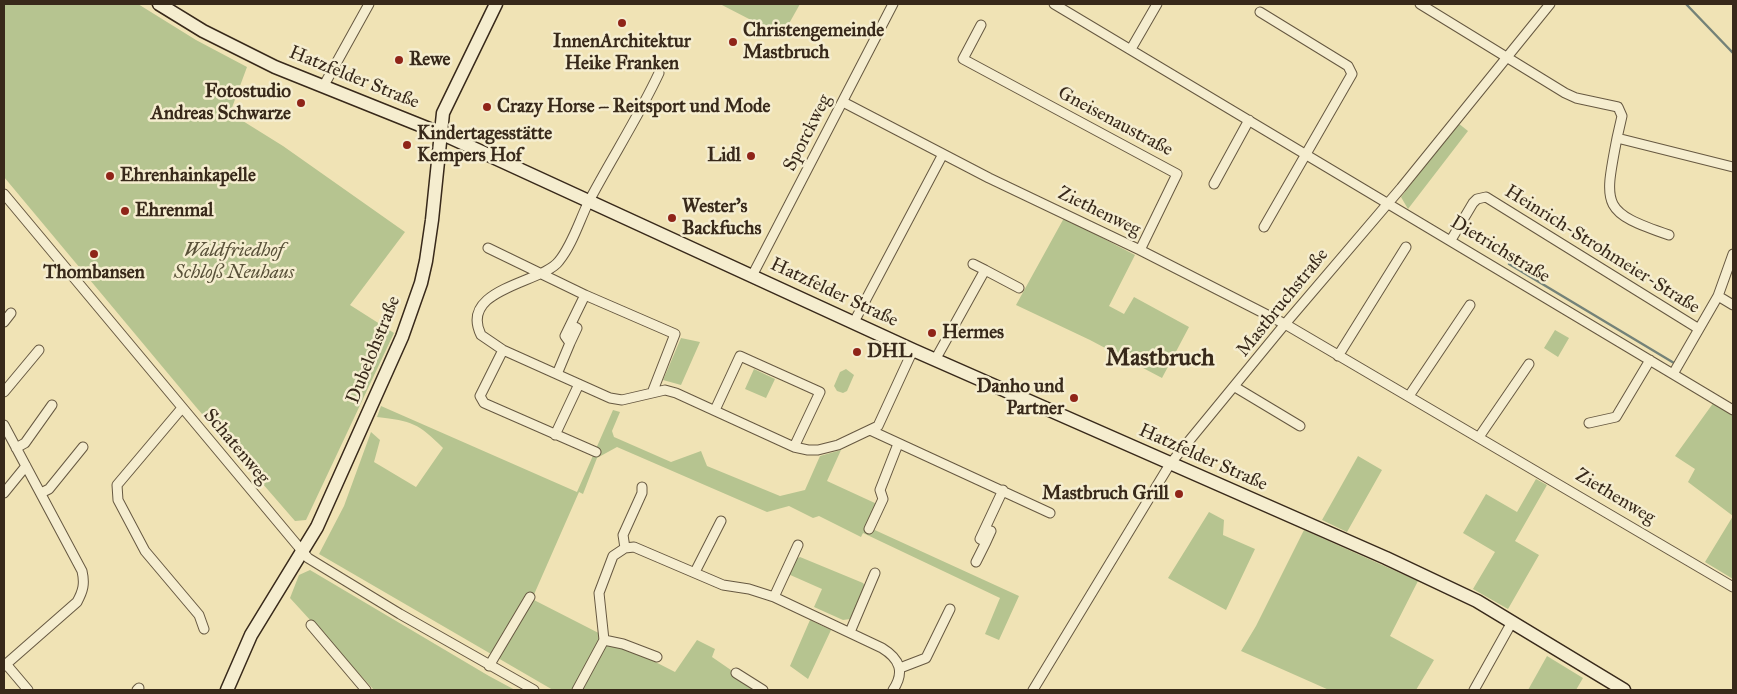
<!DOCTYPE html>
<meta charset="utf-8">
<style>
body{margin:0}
#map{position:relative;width:1737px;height:694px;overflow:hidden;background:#f0e3b5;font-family:"IM FELL Great Primer",serif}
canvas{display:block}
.frame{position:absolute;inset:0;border:5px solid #38291a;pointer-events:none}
</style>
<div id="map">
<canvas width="1737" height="694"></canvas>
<div class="frame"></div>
</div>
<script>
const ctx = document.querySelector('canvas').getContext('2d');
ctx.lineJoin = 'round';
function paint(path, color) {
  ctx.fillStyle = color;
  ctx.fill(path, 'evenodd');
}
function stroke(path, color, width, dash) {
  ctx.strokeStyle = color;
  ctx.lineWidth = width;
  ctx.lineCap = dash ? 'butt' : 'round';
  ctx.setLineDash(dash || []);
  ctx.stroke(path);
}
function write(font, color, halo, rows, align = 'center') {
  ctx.font = font + ' "IM FELL Great Primer",serif';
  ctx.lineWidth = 5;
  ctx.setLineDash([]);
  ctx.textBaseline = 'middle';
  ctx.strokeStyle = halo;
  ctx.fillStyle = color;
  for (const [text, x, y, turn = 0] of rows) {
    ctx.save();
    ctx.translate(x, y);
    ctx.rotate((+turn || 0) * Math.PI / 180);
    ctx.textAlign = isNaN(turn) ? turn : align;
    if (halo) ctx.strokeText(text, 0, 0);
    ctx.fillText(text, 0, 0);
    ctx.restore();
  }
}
paint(new Path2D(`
 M 4,4 L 138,4 L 196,40 L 247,67 L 230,113 L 283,146 L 405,232 L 350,305 L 394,333 L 306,520 L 295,521 L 196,407 L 4,177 Z
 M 720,4 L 800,4 L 782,36 Z
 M 1458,123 L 1468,131 L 1408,209 L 1401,197 Z
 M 1064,218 L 1135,255 L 1109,306 L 1124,314 L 1134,297 L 1189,327 L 1162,378 L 1090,340 L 1016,305 Z
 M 1555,330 L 1569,338 L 1558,357 L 1544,348 Z
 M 681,338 L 700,342 L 681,385 L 663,380 Z
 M 754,369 L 775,379 L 766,398 L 745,389 Z
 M 846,369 L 854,375 L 847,391 L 843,393 L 837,391 L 834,386 L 840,372 Z
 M 1714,402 L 1733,414 L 1733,579 L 1705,562 L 1733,516 L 1688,482 L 1695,469 L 1675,456 Z
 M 381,406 L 577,492 L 613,410 L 620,412 L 612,431 L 614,437 L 671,462 L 701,451 L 707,466 L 780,496 L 805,490 L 820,456 L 841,450 L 827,481 L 877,504 L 866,526 L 1019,596 L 999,640 L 985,634 L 1000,598 L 863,533 L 861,537 L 819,516 L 813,518 L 789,506 L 767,512 L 617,447 L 597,458 L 583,494 L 579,492 L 532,599 L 675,672 L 697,640 L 715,649 L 712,657 L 760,690 L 553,690 L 319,554 L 344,506 L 371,432 L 380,440 L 374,462 L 416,487 L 443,448 C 418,423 412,421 377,417 Z
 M 1358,456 L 1382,470 L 1347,532 L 1322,520 Z
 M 1536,479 L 1547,485 L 1515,541 L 1539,555 L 1508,609 L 1473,589 L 1495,552 L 1463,533 L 1486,494 L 1517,512 Z
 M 1209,512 L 1224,520 L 1223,535 L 1255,549 L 1226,610 L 1168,578 Z
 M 1304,530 L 1418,581 L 1390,636 L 1434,660 L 1416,690 L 1329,690 L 1241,651 L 1256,626 Z
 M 800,557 L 863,583 L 865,586 L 850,619 L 843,620 L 814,607 L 822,589 L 788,574 L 796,559 Z
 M 310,570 L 489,676 L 515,690 L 374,690 L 290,598 L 299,575 Z
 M 810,620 L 831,630 L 808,679 L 790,666 Z
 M 1547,656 L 1583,678 L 1576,690 L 1528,690 Z`), '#b6c490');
stroke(new Path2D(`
 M 1686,4 L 1733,53
 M 1509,264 L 1674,363`), '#748278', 2.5);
const street = new Path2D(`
 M 1054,4 L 1733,410
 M 1420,4 L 1565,93 L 1576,98 L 1618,107 L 1622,116 L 1617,138 L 1733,167
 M 1260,12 L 1348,66 L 1352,74 L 1264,227
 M 981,25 L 963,59 L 1177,174 L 1140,250
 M 1131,49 L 1157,4
 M 659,73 C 638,118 611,159 588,203 C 579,222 572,245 559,261 C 543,283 458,288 481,335 L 503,350 L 610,398 L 622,400 L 665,390 L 676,393 L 794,447 L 808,450 L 818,450 L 838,445 L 878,426 L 913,350
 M 323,87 L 369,4
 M 843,102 L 989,178 L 1140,250 L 1285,324 L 1733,587
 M 1617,138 C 1604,206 1601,212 1669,235
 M 1214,184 L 1249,120
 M 4,194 L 308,558 L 400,614 L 534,690
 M 1451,240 L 1473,203 L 1477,199 L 1486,197 L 1699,329
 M 488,248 L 585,295 L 675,334 L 652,393
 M 973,264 L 985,270
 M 752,276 L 893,4
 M 1718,296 L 1733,305
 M 4,322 L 11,313
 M 854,322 L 943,154
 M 570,343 L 577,328 L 571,325
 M 503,350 L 480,396 L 484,403 L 596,452
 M 1338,356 L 1406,247
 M 935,360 L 985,270 L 1019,288
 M 557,374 L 570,343 L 565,336 L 585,295
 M 1673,374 L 1718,296 L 1733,254
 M 1235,387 L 1300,426
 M 4,392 L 39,350
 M 1409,396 L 1470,305
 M 182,408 L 117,485 L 118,500 L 145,551 L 199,615 L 204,629
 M 715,410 L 740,356 L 820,392 L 794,447
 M 1589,423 L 1616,417 L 1650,360
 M 4,425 L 82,571 C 85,584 83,591 77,602 L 4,666
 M 872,431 L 1050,513
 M 555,435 L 579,384
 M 1479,437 L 1529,364
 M 16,448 L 25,443 L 52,405
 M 4,493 L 26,466
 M 41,493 L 49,489 L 83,447
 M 869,529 L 883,499 L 880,490 L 898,444
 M 985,529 L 991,531 L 986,542 L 980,539 L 1003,490
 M 625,548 L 623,535 L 642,493 L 642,487
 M 976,562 L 986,542
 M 695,572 L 721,521
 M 774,597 L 798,545
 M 311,625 L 366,690
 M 850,632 L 875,573
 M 604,640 L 623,644 L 657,657
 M 6,664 L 28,690
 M 489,666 L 530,597
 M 900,668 L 926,658 L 950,609
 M 736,673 L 763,690
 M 137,690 L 139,688
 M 577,690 L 604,640 L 599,593 L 613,556 L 625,548 L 634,547 L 723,585 L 749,589 L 774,597 L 882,648 C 900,659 905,672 893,690
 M 1033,690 L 1170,464 L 1285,324 L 1401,188 L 1550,4
 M 1474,690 L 1512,622`);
const secondary = new Path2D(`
 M 159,4 L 203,31 L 275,67 L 447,136 L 913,350 L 1386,558 L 1477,601 L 1624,690
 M 227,690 L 251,635 L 317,527 L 402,337 L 421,283 L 426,261 L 432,220 L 443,113 L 496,4`);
stroke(street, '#665841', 11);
stroke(secondary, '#38291a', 15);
stroke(street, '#f5edcf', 9);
stroke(secondary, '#f5edcf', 12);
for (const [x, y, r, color] of [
 [622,23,5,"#8f2418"],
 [733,42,5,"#8f2418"],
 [399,60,5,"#8f2418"],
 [301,103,5,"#8f2418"],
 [487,107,5,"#8f2418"],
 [407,145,5,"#8f2418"],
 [751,156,5,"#8f2418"],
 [110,176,5,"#8f2418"],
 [125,211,5,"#8f2418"],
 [672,218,5,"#8f2418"],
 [94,254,5,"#8f2418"],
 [932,333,5,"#8f2418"],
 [857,352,5,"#8f2418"],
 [1074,398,5,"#8f2418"],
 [1179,494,5,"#8f2418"]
]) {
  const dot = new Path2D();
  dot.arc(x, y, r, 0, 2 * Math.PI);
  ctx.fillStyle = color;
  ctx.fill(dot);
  stroke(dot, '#f5edcf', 2);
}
write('bold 19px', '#38291a', '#f5edcf', [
 ["Christengemeinde",743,31],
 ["Mastbruch",743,53],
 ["InnenArchitektur",622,42,"center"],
 ["Heike Franken",622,64,"center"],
 ["Rewe",409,60],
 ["Fotostudio",291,92,"right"],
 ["Andreas Schwarze",291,114,"right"],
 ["Crazy Horse – Reitsport und Mode",497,107],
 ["Kindertagesstätte",417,134],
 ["Kempers Hof",417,156],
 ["Lidl",741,156,"right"],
 ["Ehrenhainkapelle",120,176],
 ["Wester's",682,207],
 ["Backfuchs",682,229],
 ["Ehrenmal",135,211],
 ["Thombansen",94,273,"center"],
 ["Hermes",942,333],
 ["DHL",867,352],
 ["Danho und",1064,387,"right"],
 ["Partner",1064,409,"right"],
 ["Mastbruch Grill",1169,494,"right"]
], 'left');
write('19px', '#38291a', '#f5edcf', [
 ["Hatzfelder Straße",354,78,22],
 ["Gneisenaustraße",1115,122,28],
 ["Sporckweg",808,133,-63],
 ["Ziethenweg",1099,212,26],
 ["Dietrichstraße",1500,250,31],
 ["Heinrich-Strohmeier-Straße",1602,250,32],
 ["Hatzfelder Straße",834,293,25],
 ["Mastbruchstraße",1283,303,-51],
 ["Dubelohstraße",374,350,-68],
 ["Schatenweg",236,447,50],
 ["Hatzfelder Straße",1203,458,24],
 ["Ziethenweg",1615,497,31]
]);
write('italic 19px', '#585038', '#f5edcf', [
 ["Waldfriedhof",234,251],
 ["Schloß Neuhaus",234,273]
]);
write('bold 24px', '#38291a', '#f5edcf', [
 ["Mastbruch",1160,359]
]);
</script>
